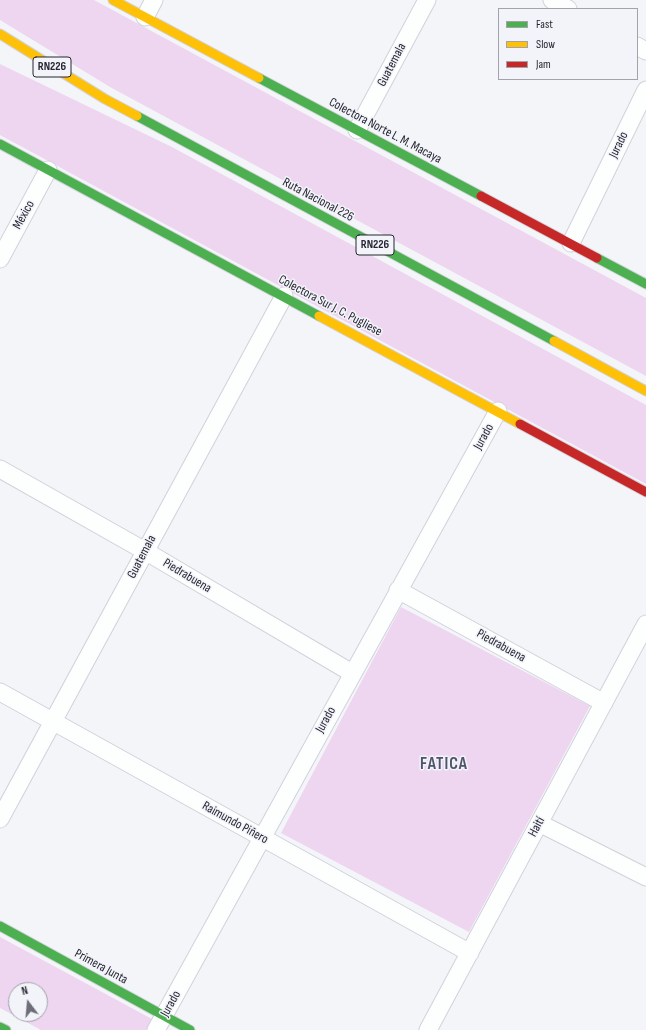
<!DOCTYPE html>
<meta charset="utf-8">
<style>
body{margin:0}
#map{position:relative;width:646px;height:1030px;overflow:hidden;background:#f4f5f9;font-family:"Sofia Sans Condensed",sans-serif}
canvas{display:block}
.legend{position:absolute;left:498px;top:8px;width:140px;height:72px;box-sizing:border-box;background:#f3f4fa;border:1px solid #a1a2aa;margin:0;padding:5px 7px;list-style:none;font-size:12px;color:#252631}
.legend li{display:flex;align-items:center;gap:8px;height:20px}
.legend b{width:20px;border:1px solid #a1a2aa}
.north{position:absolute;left:8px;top:982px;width:40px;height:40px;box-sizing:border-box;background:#f3f4fa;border:1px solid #a1a2aa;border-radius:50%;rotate:344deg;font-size:11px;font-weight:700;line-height:16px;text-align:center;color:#252631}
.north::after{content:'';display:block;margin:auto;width:14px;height:18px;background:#6d6e77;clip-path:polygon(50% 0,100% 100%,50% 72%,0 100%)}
</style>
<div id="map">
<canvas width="646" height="1030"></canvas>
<ul class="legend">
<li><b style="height:5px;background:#4caf50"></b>Fast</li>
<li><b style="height:5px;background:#ffc107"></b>Slow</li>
<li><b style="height:5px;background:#c62828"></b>Jam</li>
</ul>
<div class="north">N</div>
</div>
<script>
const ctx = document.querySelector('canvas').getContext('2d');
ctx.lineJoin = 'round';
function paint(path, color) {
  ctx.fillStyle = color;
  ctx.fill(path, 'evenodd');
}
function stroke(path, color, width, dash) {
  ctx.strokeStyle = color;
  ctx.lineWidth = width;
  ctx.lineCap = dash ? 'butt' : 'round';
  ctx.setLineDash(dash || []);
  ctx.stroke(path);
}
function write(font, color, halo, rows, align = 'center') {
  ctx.font = font + ' "Sofia Sans Condensed",sans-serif';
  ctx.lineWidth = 3;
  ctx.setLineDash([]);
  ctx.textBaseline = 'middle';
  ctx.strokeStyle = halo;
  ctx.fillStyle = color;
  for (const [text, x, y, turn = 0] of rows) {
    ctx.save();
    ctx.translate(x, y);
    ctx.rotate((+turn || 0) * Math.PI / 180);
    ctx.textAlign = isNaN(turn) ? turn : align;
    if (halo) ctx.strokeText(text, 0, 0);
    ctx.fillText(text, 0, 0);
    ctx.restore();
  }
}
paint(new Path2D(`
 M 0,0 L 94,0 L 646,298 L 646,376 L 110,87 L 0,20 Z
 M 0,64 L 172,147 L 646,405 L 646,484 L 0,135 Z
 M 401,607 L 590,706 L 469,932 L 281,833 Z
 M 0,937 L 152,1019 L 146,1030 L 41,1030 L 0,1008 ZM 16,990 L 40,990 L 40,1014 L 16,1014 Z`), '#eed5f0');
const street = new Path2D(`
 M 552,0 L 568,9
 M 145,17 L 154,0
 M 637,46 L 646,51
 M 357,130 L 427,0
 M 571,243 L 646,90
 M 0,259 L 48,170
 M 0,469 L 145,551 L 352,673
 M 398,590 L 604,703
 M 0,692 L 470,953
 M 0,819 L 284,296
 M 539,823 L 646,877
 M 156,1030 L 498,411
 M 428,1030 L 646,624`);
const fast = new Path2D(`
 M 259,78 L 481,196
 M 137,116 L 554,341
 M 0,144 L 319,316
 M 597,258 L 646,284
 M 0,926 L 190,1030
 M 0,1027 L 6,1030`);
const slow = new Path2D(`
 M 113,0 L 259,78
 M 0,34 L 105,99 L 137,116
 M 319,316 L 520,424
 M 554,341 L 646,391`);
const jam = new Path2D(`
 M 481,196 L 597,258
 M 520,424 L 646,492`);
stroke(street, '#d1d2da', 19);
stroke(fast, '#d1d2da', 11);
stroke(slow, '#d1d2da', 11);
stroke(jam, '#d1d2da', 11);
stroke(street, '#fdfefe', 17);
stroke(fast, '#4caf50', 9);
stroke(slow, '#ffc107', 9);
stroke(jam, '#c62828', 9);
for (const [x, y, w] of [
 [52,67,38],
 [375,245,38]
]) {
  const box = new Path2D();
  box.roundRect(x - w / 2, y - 10, w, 20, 3);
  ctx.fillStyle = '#f3f4fa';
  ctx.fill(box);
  stroke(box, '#252631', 1);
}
write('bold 12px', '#252631', null, [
 ["RN226",52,67],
 ["RN226",375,245]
]);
write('13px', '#252631', '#f3f4fa', [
 ["Guatemala",392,65,-62],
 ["Colectora Norte L. M. Macaya",385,131,28],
 ["Jurado",619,145,-64],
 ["Ruta Nacional 226",318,200,28],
 ["México",24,215,-61],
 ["Colectora Sur J. C. Pugliese",330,306,28],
 ["Jurado",484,437,-61],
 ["Guatemala",142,557,-62],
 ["Piedrabuena",187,576,31],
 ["Piedrabuena",501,646,29],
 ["Jurado",326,720,-61],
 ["Raimundo Piñero",235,823,29],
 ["Haití",537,827,-62],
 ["Primera Junta",101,967,29],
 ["Jurado",171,1004,-61]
]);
ctx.letterSpacing = '1px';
write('bold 17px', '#4f536b', '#f3f4fa', [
 ["FATICA",444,765]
]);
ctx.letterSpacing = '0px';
</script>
